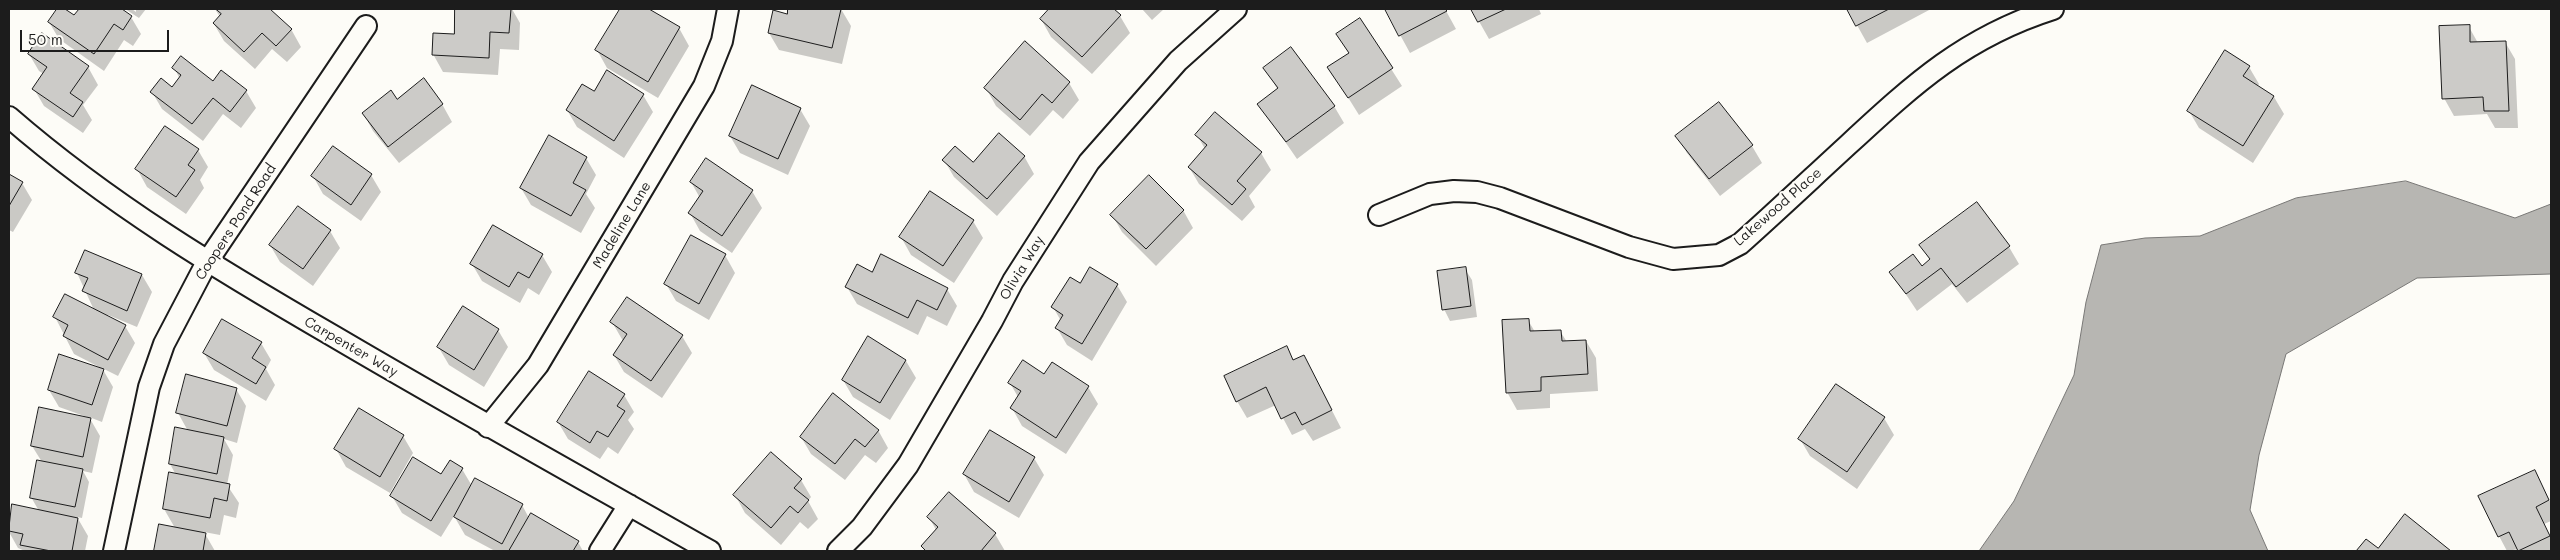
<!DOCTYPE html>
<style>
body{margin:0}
#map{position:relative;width:2560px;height:560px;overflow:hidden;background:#fdfcf7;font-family:Mali,sans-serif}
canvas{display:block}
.frame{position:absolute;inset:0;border:10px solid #1c1c1c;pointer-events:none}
.scale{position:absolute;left:20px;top:30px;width:149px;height:22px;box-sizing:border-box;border:2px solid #1c1c1c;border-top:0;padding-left:6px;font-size:15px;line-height:18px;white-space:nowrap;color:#1c1c1c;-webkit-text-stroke:4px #fdfcf7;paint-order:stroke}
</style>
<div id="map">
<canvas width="2560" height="560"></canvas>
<div class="frame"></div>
<div class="scale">50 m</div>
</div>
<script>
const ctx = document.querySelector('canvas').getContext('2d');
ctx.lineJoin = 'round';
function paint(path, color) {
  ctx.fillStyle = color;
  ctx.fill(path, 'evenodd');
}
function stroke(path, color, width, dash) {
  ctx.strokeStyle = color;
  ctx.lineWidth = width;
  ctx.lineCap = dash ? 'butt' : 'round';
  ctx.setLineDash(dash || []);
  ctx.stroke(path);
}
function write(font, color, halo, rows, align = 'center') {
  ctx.font = font + ' Mali,sans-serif';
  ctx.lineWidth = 4.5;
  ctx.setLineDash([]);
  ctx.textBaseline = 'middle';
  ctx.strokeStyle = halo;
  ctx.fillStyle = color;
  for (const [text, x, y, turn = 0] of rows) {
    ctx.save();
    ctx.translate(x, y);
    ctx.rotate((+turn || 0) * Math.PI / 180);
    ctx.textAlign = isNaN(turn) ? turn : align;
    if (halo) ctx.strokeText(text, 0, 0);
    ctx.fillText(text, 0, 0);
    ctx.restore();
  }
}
const water = new Path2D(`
 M 2406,181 L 2515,218 L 2551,204 L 2551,274 L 2417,278 L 2286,354 L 2259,455 L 2250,510 L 2268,551 L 1979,551 L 2014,501 L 2074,375 L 2086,302 L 2101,245 L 2145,238 L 2200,236 L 2296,198 Z`);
paint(water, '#b7b6b2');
stroke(water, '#797876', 1);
paint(new Path2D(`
 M 58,9 L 63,9 L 75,17 L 80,9 L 119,9 L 131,17 L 141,34 L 133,46 L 124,40 L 104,71 L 59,39 L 49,22 Z
 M 125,9 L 132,9 L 136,12 L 136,9 L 146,9 L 139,18 Z
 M 215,9 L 268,9 L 291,29 L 301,47 L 287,62 L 272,49 L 255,69 L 224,41 L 214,24 L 220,17 Z
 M 456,9 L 512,9 L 520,23 L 519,50 L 500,49 L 498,75 L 443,72 L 433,54 L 455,35 Z
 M 622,9 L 647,9 L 679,28 L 689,46 L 658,98 L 607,68 L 597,50 Z
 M 789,9 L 841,9 L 851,26 L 842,64 L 779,50 L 769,33 L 788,15 Z
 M 1051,9 L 1112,9 L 1120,16 L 1130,33 L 1092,74 L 1051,37 L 1041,19 Z
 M 1142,9 L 1164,9 L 1152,20 Z
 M 1386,9 L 1445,9 L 1456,29 L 1410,53 Z
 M 1472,9 L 1539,9 L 1541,14 L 1489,39 Z
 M 1848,9 L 1931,9 L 1867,43 Z
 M 1360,20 L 1402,86 L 1359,115 L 1329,67 L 1349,54 L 1338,34 Z
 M 2469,27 L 2478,43 L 2505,42 L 2515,59 L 2518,128 L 2495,128 L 2487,114 L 2454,116 L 2444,98 Z
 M 1025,43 L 1069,83 L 1079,100 L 1063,119 L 1053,110 L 1030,136 L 996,106 L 986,88 Z
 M 29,54 L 88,67 L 98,85 L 83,105 L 92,120 L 83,133 L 44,106 L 34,89 L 44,74 L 39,71 Z
 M 2249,67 L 2259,84 L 2257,87 L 2274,97 L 2284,114 L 2253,163 L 2199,128 L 2189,111 Z
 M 174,68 L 213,83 L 246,91 L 256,108 L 241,128 L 223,114 L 203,141 L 162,109 L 152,92 L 172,88 L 180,79 Z
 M 1265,68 L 1334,106 L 1344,123 L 1297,159 L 1259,104 L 1278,90 Z
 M 594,93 L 643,95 L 653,112 L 624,158 L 577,127 L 567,110 Z
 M 397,100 L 442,104 L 452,122 L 399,163 L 373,131 L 363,113 Z
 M 800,109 L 810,126 L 788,175 L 740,153 L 730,136 Z
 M 1197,135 L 1261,153 L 1271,170 L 1249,196 L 1255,207 L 1242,221 L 1199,184 L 1189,167 L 1205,149 Z
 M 1677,136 L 1752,146 L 1762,163 L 1720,196 L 1687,153 Z
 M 333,147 L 371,175 L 381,192 L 361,221 L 323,194 L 313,176 Z
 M 198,150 L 208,167 L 200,180 L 204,188 L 186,214 L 147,187 L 137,169 Z
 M 1024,156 L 1034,174 L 997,216 L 954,177 L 944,160 L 974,163 Z
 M 586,158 L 596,175 L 586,194 L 595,208 L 581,233 L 531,205 L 521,188 Z
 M 9,175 L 22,183 L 32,200 L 13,232 L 9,230 Z
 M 691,182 L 752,191 L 762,208 L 732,253 L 700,231 L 690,213 L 700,198 Z
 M 298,207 L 330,231 L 340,248 L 313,286 L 280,262 L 270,245 Z
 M 1183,210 L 1193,228 L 1156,266 L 1122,232 L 1112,215 Z
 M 973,221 L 983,238 L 954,283 L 911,255 L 901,237 Z
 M 692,236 L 725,255 L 735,273 L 709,320 L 676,301 L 666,284 Z
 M 1921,245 L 2009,247 L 2019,264 L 1967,303 L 1952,284 L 1917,311 L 1891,272 L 1922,267 L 1930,261 Z
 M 542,255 L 552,272 L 539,295 L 528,288 L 520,303 L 482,281 L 472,264 Z
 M 1465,269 L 1472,280 L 1477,317 L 1450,321 L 1444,309 Z
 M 77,273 L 142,275 L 152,292 L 137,327 L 108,315 L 107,317 L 125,326 L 135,343 L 118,376 L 102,368 L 113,387 L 102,422 L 89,417 L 100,436 L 92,473 L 83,471 L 89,482 L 82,518 L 77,517 L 88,536 L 85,551 L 25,551 L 18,548 L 9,532 L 9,524 L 13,505 L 39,511 L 31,497 L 42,462 L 32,446 L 87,417 L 59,407 L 49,390 L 99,367 L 74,354 L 55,317 L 94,310 Z
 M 872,273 L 947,289 L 957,306 L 947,326 L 927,316 L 918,335 L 857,304 L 847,287 Z
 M 1080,285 L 1117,285 L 1127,302 L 1092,361 L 1067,345 L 1057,328 L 1061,321 L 1053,307 Z
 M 1528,320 L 1535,332 L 1560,331 L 1567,342 L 1586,341 L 1596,358 L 1598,391 L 1550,394 L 1550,408 L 1517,410 L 1507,392 Z
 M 612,322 L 682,336 L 692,353 L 662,398 L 624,372 L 614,355 L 623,341 Z
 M 498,330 L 508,347 L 484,387 L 449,365 L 439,348 Z
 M 261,343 L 271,360 L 266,369 L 275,385 L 266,401 L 214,370 L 204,353 Z
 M 1286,348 L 1294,361 L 1304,356 L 1341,428 L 1313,441 L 1305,429 L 1292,435 L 1276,405 L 1247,418 L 1237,401 Z
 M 906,361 L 916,378 L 890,420 L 853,397 L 843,380 Z
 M 1044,375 L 1088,387 L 1098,404 L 1066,454 L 1022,426 L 1012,408 L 1018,397 L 1010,383 Z
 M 236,389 L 246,406 L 237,443 L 224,439 L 233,455 L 227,485 L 239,503 L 236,518 L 224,515 L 220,535 L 204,532 L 215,551 L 156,551 L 160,526 L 175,528 L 164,509 L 176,475 L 170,464 L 176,429 L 188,431 L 178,413 Z
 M 624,395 L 634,412 L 628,420 L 634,429 L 618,454 L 608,447 L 600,459 L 568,439 L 558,422 Z
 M 359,409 L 403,436 L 413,453 L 390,493 L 346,467 L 336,449 Z
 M 1884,418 L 1894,435 L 1857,489 L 1810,456 L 1800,439 Z
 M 878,430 L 888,448 L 876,463 L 865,455 L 845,480 L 811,454 L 801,437 Z
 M 990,431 L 1034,458 L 1044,475 L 1019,518 L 974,492 L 964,474 Z
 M 462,469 L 472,486 L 522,505 L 529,518 L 578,542 L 583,551 L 495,551 L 465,535 L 454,516 L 441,537 L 402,513 L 392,496 Z
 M 2534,471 L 2551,503 L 2551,521 L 2544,524 L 2551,539 L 2551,551 L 2520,551 L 2519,549 L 2507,551 L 2499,536 Z
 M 801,480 L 811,497 L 808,501 L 818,519 L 808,529 L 800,522 L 781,545 L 745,513 L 735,495 Z
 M 950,493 L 995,534 L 1005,551 L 925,551 L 922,546 L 936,530 L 929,517 Z
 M 2406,516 L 2449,551 L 2358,551 L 2366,541 L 2378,550 Z`), '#0003');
const building = new Path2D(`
 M 57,9 L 65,9 L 74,15 L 79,9 L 122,9 L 132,16 L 123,30 L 114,24 L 94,54 L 48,22 Z
 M 216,9 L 270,9 L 292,29 L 276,46 L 262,33 L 244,52 L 213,23 L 221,14 Z
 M 455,9 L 511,9 L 509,33 L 490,32 L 489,58 L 432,55 L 433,33 L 454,34 Z
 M 620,9 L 649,9 L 680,27 L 648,82 L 595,50 Z
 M 788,9 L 841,9 L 832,48 L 768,33 L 773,10 L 787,14 Z
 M 1049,9 L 1114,9 L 1121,15 L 1082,57 L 1040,19 Z
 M 1385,9 L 1445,9 L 1447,11 L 1399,36 Z
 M 1471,9 L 1506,9 L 1478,22 Z
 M 1847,9 L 1889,9 L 1856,26 Z
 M 1360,18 L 1393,68 L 1348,98 L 1327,67 L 1349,53 L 1336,34 Z
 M 2470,25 L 2470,42 L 2506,41 L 2509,111 L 2484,111 L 2483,97 L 2442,99 L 2439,26 Z
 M 42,33 L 89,66 L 70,93 L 83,102 L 73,117 L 32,89 L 47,67 L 28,54 Z
 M 1025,41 L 1070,82 L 1052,103 L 1042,94 L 1020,120 L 984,88 Z
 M 1291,47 L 1335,106 L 1286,142 L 1257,104 L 1278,88 L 1263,68 Z
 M 2225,50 L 2250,66 L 2243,76 L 2274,96 L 2243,146 L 2187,111 Z
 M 181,56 L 213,81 L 221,70 L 247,90 L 230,112 L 213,98 L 192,124 L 150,92 L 161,78 L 172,87 L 181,75 L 172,68 Z
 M 607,70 L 644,94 L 614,141 L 566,110 L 582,84 L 594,91 Z
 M 424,78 L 443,104 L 388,147 L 362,113 L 391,90 L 397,99 Z
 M 752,85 L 801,108 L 778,159 L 729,136 Z
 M 1719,102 L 1753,145 L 1709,179 L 1675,136 Z
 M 1215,112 L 1262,152 L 1237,181 L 1246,189 L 1232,205 L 1188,167 L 1207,145 L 1195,135 Z
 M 165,126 L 199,149 L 188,165 L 195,170 L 176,197 L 135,169 Z
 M 999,133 L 1025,156 L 987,199 L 942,160 L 955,146 L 973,162 Z
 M 549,135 L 587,157 L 573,183 L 586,190 L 571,216 L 520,188 Z
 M 333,146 L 372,174 L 351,205 L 311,176 Z
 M 706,158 L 753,190 L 722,236 L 688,213 L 703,191 L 690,182 Z
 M 9,174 L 23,182 L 9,206 Z
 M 1149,175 L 1184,210 L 1146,249 L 1110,215 Z
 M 930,191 L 974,220 L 943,266 L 899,237 Z
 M 1977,202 L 2010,246 L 1956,287 L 1941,268 L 1906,294 L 1889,272 L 1913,254 L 1922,266 L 1930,259 L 1919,245 Z
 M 298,206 L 331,230 L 303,269 L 269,245 Z
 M 493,225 L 543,254 L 529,278 L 518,272 L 509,287 L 470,264 Z
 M 691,235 L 726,254 L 699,304 L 664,284 Z
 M 85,250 L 142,274 L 127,311 L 82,291 L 88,278 L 75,273 Z
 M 881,254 L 948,288 L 937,310 L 917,300 L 908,318 L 845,287 L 857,264 L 872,272 Z
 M 1090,267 L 1118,284 L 1082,344 L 1055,328 L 1063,315 L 1051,307 L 1070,277 L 1080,283 Z
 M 1466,267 L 1471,306 L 1442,310 L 1437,271 Z
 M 65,294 L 126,325 L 108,360 L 63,336 L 68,325 L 53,317 Z
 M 627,297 L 683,335 L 651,381 L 613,355 L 627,334 L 610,322 Z
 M 463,306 L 499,329 L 474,370 L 437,347 Z
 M 222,319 L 262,342 L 252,358 L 266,367 L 256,384 L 203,353 Z
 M 1529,319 L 1530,331 L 1561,330 L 1562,341 L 1586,340 L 1588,374 L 1541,377 L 1541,391 L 1506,393 L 1502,320 Z
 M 868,336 L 906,360 L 880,403 L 842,380 Z
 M 1287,346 L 1293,360 L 1304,355 L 1332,410 L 1302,425 L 1295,412 L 1281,419 L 1266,387 L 1236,402 L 1224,376 Z
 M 59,354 L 104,369 L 92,405 L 48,390 Z
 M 1023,360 L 1044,374 L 1052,362 L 1089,386 L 1056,438 L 1010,408 L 1021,391 L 1008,383 Z
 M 589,371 L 625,394 L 617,406 L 625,411 L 608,437 L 597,431 L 590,443 L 557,422 Z
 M 186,374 L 237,388 L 227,426 L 176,413 Z
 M 1836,384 L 1885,417 L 1847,472 L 1798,439 Z
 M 833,393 L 879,430 L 865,447 L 855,439 L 835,464 L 800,437 Z
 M 39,407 L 91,418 L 83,457 L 31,446 Z
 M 359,408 L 404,435 L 380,477 L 334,449 Z
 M 175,427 L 224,437 L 217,474 L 169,464 Z
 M 990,430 L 1035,457 L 1009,502 L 963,474 Z
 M 771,452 L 802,479 L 794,488 L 809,500 L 798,513 L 790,506 L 771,528 L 733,495 Z
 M 413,457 L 441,474 L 450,460 L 463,468 L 431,521 L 390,496 Z
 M 37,460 L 83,469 L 75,507 L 30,498 Z
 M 2535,470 L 2549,500 L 2536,507 L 2550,536 L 2518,551 L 2509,532 L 2498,537 L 2478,496 Z
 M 169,472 L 230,484 L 227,501 L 214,498 L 210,518 L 163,509 Z
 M 475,478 L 523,504 L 502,544 L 454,517 Z
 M 949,492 L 996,533 L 981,551 L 926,551 L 921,546 L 938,527 L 927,517 Z
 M 12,504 L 78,518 L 72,551 L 51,551 L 20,545 L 23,534 L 9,531 Z
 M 531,513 L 579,541 L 573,551 L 509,551 Z
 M 2405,514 L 2451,551 L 2356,551 L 2366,539 L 2378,548 Z
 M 159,524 L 206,533 L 203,551 L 154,551 Z`);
paint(building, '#cccbc8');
stroke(building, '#1c1c1c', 1);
const minor = new Path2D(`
 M 9,117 C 109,204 221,271 335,337 C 459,410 585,480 710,551
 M 1379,215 L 1430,194 L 1454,191 L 1477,192 L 1500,198 L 1629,247 L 1673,259 L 1719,255 L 1740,244 C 1777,211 1813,177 1849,144 C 1915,83 1965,37 2053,9
 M 488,427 L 538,365 L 704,86 L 722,41 L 728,9
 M 114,551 L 149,387 L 164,344 L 207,262 L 366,26
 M 600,551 L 629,505
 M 838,551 L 862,527 L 908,465 L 992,321 L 1013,281 L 1089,162 L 1178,61 L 1236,9`);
stroke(minor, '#1c1c1c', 24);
stroke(minor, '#fdfcf7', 20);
write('14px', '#1c1c1c', '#fdfcf7', [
 ["Lakewood Place",1778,207,-41],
 ["Coopers Pond Road",236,222,-57],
 ["Madeline Lane",622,225,-59],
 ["Olivia Way",1022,268,-59],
 ["Carpenter Way",351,347,30]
]);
</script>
